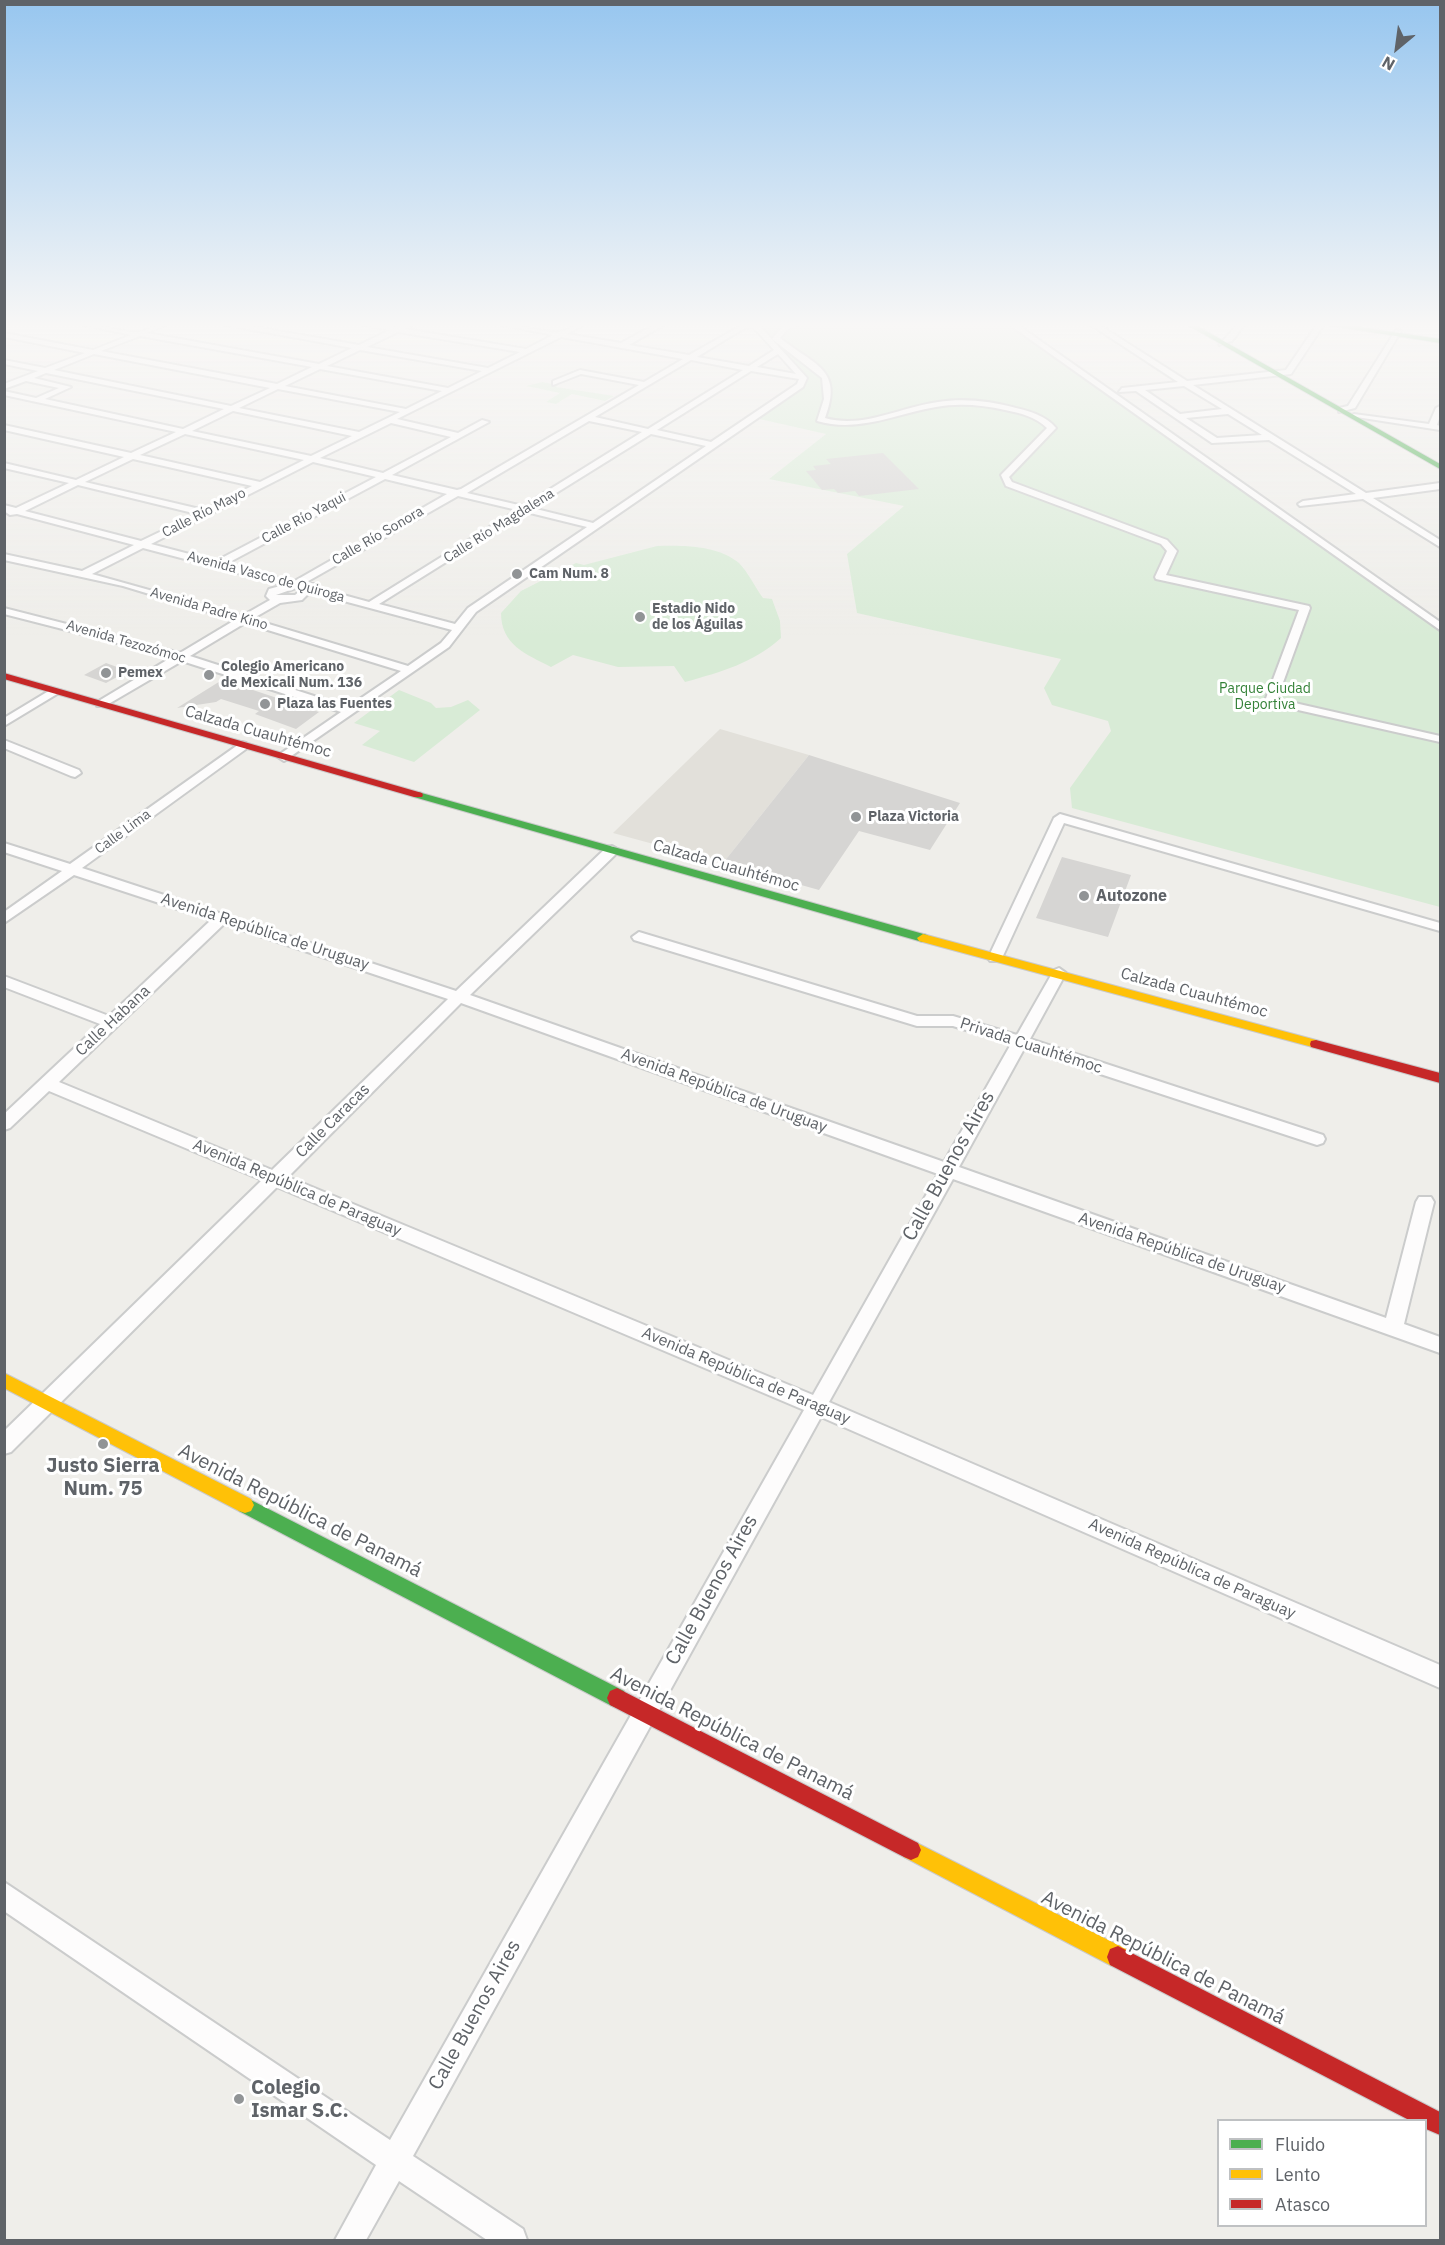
<!DOCTYPE html>
<meta charset="utf-8">
<style>
body{margin:0}
#map{position:relative;width:1445px;height:2245px;overflow:hidden;background:#efeeea;font-family:"IBM Plex Sans",sans-serif}
canvas{display:block}
.frame{position:absolute;inset:0;border:6px solid #5f6368;pointer-events:none}
.legend{position:absolute;left:1217px;top:2119px;width:210px;height:108px;box-sizing:border-box;background:#fff;border:2px solid #bfc1c3;margin:0;padding:8px 10px;list-style:none;font-size:18px;color:#5f6368}
.legend li{display:flex;align-items:center;gap:12px;height:30px}
.legend b{width:30px;border:2px solid #bfc1c3}
.north{position:absolute;left:1367px;top:18px;width:60px;height:60px;-webkit-text-stroke:4px #fff;paint-order:stroke;rotate:209deg;font-size:16px;font-weight:700;line-height:24px;text-align:center;color:#5f6368}
.north::after{content:'';display:block;margin:auto;width:21px;height:27px;background:#5f6368;clip-path:polygon(50% 0,100% 100%,50% 72%,0 100%)}
</style>
<div id="map">
<canvas width="1445" height="2245"></canvas>
<div class="frame"></div>
<ul class="legend">
<li><b style="height:8px;background:#4caf50"></b>Fluido</li>
<li><b style="height:8px;background:#ffc107"></b>Lento</li>
<li><b style="height:8px;background:#c62828"></b>Atasco</li>
</ul>
<div class="north">N</div>
</div>
<script>
const ctx = document.querySelector('canvas').getContext('2d');
ctx.lineJoin = 'round';
function paint(path, color) {
  ctx.fillStyle = color;
  ctx.fill(path, 'evenodd');
}
function stroke(path, color, width, dash) {
  ctx.strokeStyle = color;
  ctx.lineWidth = width;
  ctx.lineCap = dash ? 'butt' : 'round';
  ctx.setLineDash(dash || []);
  ctx.stroke(path);
}
function write(font, color, halo, rows, align = 'center') {
  ctx.font = font + ' "IBM Plex Sans",sans-serif';
  ctx.lineWidth = 6;
  ctx.setLineDash([]);
  ctx.textBaseline = 'middle';
  ctx.strokeStyle = halo;
  ctx.fillStyle = color;
  for (const [text, x, y, turn = 0] of rows) {
    ctx.save();
    ctx.translate(x, y);
    ctx.rotate((+turn || 0) * Math.PI / 180);
    ctx.textAlign = isNaN(turn) ? turn : align;
    if (halo) ctx.strokeText(text, 0, 0);
    ctx.fillText(text, 0, 0);
    ctx.restore();
  }
}
paint(new Path2D(`
 M 720,729 L 809,755 L 723,863 L 613,833 Z`), '#e2e0da');
paint(new Path2D(`
 M 757,323 L 1006,323 L 1440,627 L 1440,907 L 1072,808 L 1070,788 L 1111,731 L 1108,721 L 1052,705 L 1044,688 L 1061,659 L 857,613 L 847,554 L 904,506 L 769,479 L 826,434 L 755,418 L 806,379 Z
 M 542,382 L 558,385 L 556,387 L 614,396 L 605,401 L 572,394 L 556,404 L 546,402 L 560,393 L 526,386 Z
 M 657,546 C 682,545 718,545 739,563 C 748,572 755,587 763,598 L 772,599 L 780,621 L 781,638 C 753,663 721,672 685,682 L 674,666 L 618,667 L 573,655 L 551,667 C 526,654 501,645 501,613 L 521,591 L 576,563 L 584,565 Z
 M 399,690 L 431,703 L 436,708 L 451,707 L 468,700 L 480,710 L 414,762 L 362,745 L 380,731 L 354,723 Z`), '#d8ebd6');
paint(new Path2D(`
 M 883,453 L 919,489 L 859,496 L 855,491 L 838,493 L 834,489 L 822,490 L 806,471 L 816,470 L 813,466 L 831,464 L 826,459 Z
 M 106,663 L 128,671 L 106,683 L 84,675 Z
 M 222,680 L 244,687 L 319,712 L 296,729 L 255,714 L 259,711 L 221,699 L 216,702 L 177,708 Z
 M 809,755 L 960,803 L 930,850 L 859,831 L 819,890 L 723,863 Z
 M 1062,857 L 1131,875 L 1108,937 L 1036,918 Z`), '#d6d5d3');
const street = new Path2D(`
 M 76,323 C 96,323 119,333 138,332 C 149,331 158,323 170,323 L 147,333 L 319,364 L 352,348 L 215,323 L 232,323 L 359,345 L 390,330 L 354,323 L 396,327 L 405,323 L 414,323 L 405,329 L 526,349 L 553,335 L 493,323 C 510,323 547,334 559,332 C 570,331 575,323 586,323 L 567,334 L 621,343 L 658,323 L 667,323 L 629,345 L 689,355 L 739,327 L 762,323 L 759,325 L 807,378 L 803,387 L 476,612 L 449,647 L 284,761 L 278,757 L 280,754 L 341,712 L 182,661 L 105,706 L 97,706 L 97,702 L 172,657 L 4,614 L 4,608 L 180,653 L 235,620 L 123,586 L 4,560 L 4,554 L 82,571 L 134,545 L 17,514 L 10,515 L 4,511 L 4,505 L 16,508 L 69,483 L 4,468 L 4,463 L 76,480 L 124,457 L 4,430 L 4,425 L 131,453 L 176,432 L 4,395 L 4,391 L 36,398 L 59,388 L 26,381 L 4,389 L 4,384 L 38,371 L 4,364 L 4,360 L 45,368 L 85,353 L 4,337 L 4,333 L 93,350 L 131,335 ZM 753,327 L 774,350 L 749,366 L 697,357 L 743,329 ZM 398,332 L 520,352 L 488,368 L 367,347 ZM 140,336 L 312,367 L 277,384 L 101,351 ZM 561,337 L 683,359 L 644,382 L 580,370 L 553,381 L 553,385 L 581,374 L 639,385 L 461,489 L 457,490 L 392,475 L 489,422 L 482,420 L 458,433 L 397,419 ZM 360,350 L 482,371 L 448,388 L 327,366 ZM 94,354 L 270,388 L 231,406 L 54,370 ZM 778,354 L 796,374 L 757,367 ZM 691,360 L 743,370 L 648,429 L 595,417 ZM 320,369 L 442,391 L 406,409 L 285,386 ZM 751,371 L 799,379 L 797,384 L 711,442 L 657,430 ZM 46,373 L 224,409 L 183,429 L 45,399 L 71,387 L 34,378 ZM 278,389 L 400,412 L 359,432 L 239,408 ZM 233,411 L 352,436 L 311,456 L 192,431 ZM 589,421 L 642,432 L 523,506 L 467,493 ZM 391,423 L 451,437 L 383,473 L 320,458 ZM 185,434 L 304,460 L 260,482 L 140,455 ZM 651,434 L 706,446 L 593,523 L 532,508 ZM 133,459 L 252,486 L 204,510 L 85,482 ZM 313,462 L 376,477 L 216,561 L 151,544 ZM 385,479 L 447,494 L 293,582 L 226,564 ZM 78,485 L 197,514 L 141,541 L 25,511 ZM 458,496 L 517,510 L 369,602 L 314,587 L 314,584 L 303,584 ZM 526,512 L 587,527 L 468,608 L 455,624 L 379,604 ZM 143,548 L 284,585 L 269,589 L 266,596 L 270,600 L 242,616 L 92,574 ZM 296,588 L 301,590 L 295,595 L 276,595 ZM 310,592 L 452,630 L 441,643 L 408,666 L 252,619 L 280,603 L 302,600 ZM 245,623 L 401,671 L 348,707 L 190,656 Z
 M 803,323 L 788,329 L 780,338 C 814,365 844,369 825,418 C 863,429 900,407 938,402 C 963,398 991,401 1016,408 C 1030,411 1046,416 1056,428 L 1009,477 L 1012,482 L 1167,540 L 1177,551 L 1166,575 L 1309,606 L 1310,608 L 1277,699 L 1440,736 L 1440,742 L 1267,703 L 1265,701 L 1299,610 L 1156,579 L 1155,577 L 1167,551 L 1161,544 L 1006,486 L 1001,475 L 1047,428 C 1036,417 1020,413 1005,410 C 983,405 958,403 936,407 C 895,414 859,433 817,421 L 824,399 L 822,378 L 772,339 L 783,326 Z
 M 1007,323 L 1015,323 L 1440,622 L 1440,630 Z
 M 1088,323 L 1096,323 L 1187,381 L 1286,370 L 1318,323 L 1325,323 L 1291,374 L 1193,385 L 1366,493 L 1440,483 L 1440,489 L 1373,498 L 1440,540 L 1440,547 L 1363,499 L 1300,506 L 1298,504 L 1303,501 L 1356,494 L 1269,440 L 1212,443 L 1136,391 L 1119,392 L 1122,388 L 1178,382 ZM 1184,386 L 1222,409 L 1180,414 L 1145,390 ZM 1228,414 L 1262,435 L 1217,438 L 1186,418 Z
 M 1239,323 L 1246,323 L 1232,341 L 1219,345 Z
 M 1396,330 L 1401,331 L 1355,408 L 1339,412 L 1339,408 L 1348,406 Z
 M 1440,406 L 1440,416 L 1437,425 L 1440,426 L 1440,430 L 1350,416 L 1354,414 L 1429,424 L 1436,408 Z
 M 52,689 L 62,691 L 4,726 L 4,718 Z
 M 4,740 L 79,770 L 81,773 L 75,777 L 71,776 L 4,748 Z
 M 242,742 L 246,743 L 246,749 L 82,868 L 456,991 L 607,847 L 612,846 L 619,850 L 617,853 L 470,995 L 944,1162 L 1011,1044 L 953,1026 L 917,1026 L 634,940 L 632,937 L 639,932 L 917,1016 L 953,1016 L 1017,1035 L 1054,970 L 1059,968 L 1066,973 L 1030,1039 L 1323,1135 L 1325,1139 L 1323,1143 L 1317,1145 L 1024,1049 L 959,1167 L 1386,1318 L 1416,1202 L 1419,1197 L 1431,1197 L 1434,1202 L 1404,1324 L 1440,1337 L 1440,1353 L 953,1179 L 829,1402 L 1440,1665 L 1440,1688 L 821,1417 L 413,2156 L 523,2229 L 527,2240 L 487,2240 L 399,2181 L 366,2240 L 335,2240 L 376,2165 L 4,1911 L 4,1882 L 390,2140 L 804,1410 L 277,1187 L 11,1452 L 4,1454 L 4,1431 L 262,1180 L 49,1091 L 10,1128 L 4,1130 L 4,1114 L 100,1024 L 4,987 L 4,976 L 109,1016 L 211,920 L 74,875 L 4,923 L 4,912 L 62,871 L 4,852 L 4,843 L 70,864 ZM 224,924 L 448,999 L 272,1170 L 59,1082 ZM 461,1003 L 938,1174 L 813,1395 L 288,1177 Z
 M 1060,814 L 1440,923 L 1440,931 L 1064,823 L 1002,958 L 1000,961 L 990,961 L 988,958 L 1054,818 Z`);
const fast = new Path2D(`
 M 1184,323 L 1192,323 L 1440,464 L 1440,469 Z
 M 1314,323 L 1331,323 L 1440,339 L 1440,343 Z
 M 418,792 L 927,935 L 929,938 L 923,942 L 919,941 L 414,797 L 414,793 Z
 M 245,1497 L 624,1691 L 627,1698 L 624,1705 L 617,1708 L 610,1705 L 239,1511 L 236,1505 L 239,1499 Z`);
const slow = new Path2D(`
 M 923,934 L 1316,1040 L 1322,1044 L 1316,1048 L 919,941 L 917,938 Z
 M 4,1373 L 251,1499 L 254,1505 L 251,1511 L 245,1513 L 239,1511 L 4,1388 Z
 M 911,1840 L 1126,1949 L 1129,1957 L 1126,1965 L 1118,1968 L 1110,1965 L 904,1857 L 901,1850 L 904,1843 Z`);
const jam = new Path2D(`
 M 4,673 L 422,793 L 423,795 L 422,797 L 414,797 L 4,679 Z
 M 1316,1040 L 1440,1073 L 1440,1083 L 1311,1047 L 1310,1044 L 1311,1041 Z
 M 617,1688 L 918,1843 L 921,1850 L 918,1857 L 911,1860 L 904,1857 L 610,1705 L 607,1698 L 610,1691 Z
 M 1118,1946 L 1440,2112 L 1440,2135 L 1426,2129 L 1426,2120 L 1409,2120 L 1110,1965 L 1107,1957 L 1110,1949 Z`);
stroke(street, '#cbcccc', 4);
stroke(fast, '#cacacb', 2);
stroke(slow, '#cacacb', 2);
stroke(jam, '#cacacb', 2);
paint(street, '#fdfcfc');
paint(fast, '#4caf50');
paint(slow, '#ffc107');
paint(jam, '#c62828');
const sky = ctx.createLinearGradient(0, 0, 0, 638);
sky.addColorStop(0, '#97c6ef');
sky.addColorStop(0.51, '#f8f7f6');
sky.addColorStop(1, '#f8f7f600');
ctx.fillStyle = sky;
ctx.fillRect(0, 0, 1445, 638);
for (const [x, y, r, color] of [
 [517,574,6,"#919496"],
 [640,617,6,"#919496"],
 [106,673,6,"#919496"],
 [209,675,6,"#919496"],
 [265,704,6,"#919496"],
 [856,817,6,"#919496"],
 [1084,896,6,"#919496"],
 [103,1444,6,"#919496"],
 [239,2099,6,"#919496"]
]) {
  const dot = new Path2D();
  dot.arc(x, y, r, 0, 2 * Math.PI);
  ctx.fillStyle = color;
  ctx.fill(dot);
  stroke(dot, '#fff', 2);
}
write('14px', '#5f6368', '#fff', [
 ["Calle Río Mayo",204,513,-27],
 ["Calle Río Yaqui",304,518,-28],
 ["Calle Río Magdalena",499,526,-32],
 ["Calle Río Sonora",378,536,-30],
 ["Avenida Vasco de Quiroga",266,577,15],
 ["Avenida Padre Kino",209,609,16],
 ["Avenida Tezozómoc",126,642,16],
 ["Calle Lima",123,832,-36]
]);
write('bold 14px', '#5f6368', '#fff', [
 ["Cam Num. 8",529,574],
 ["Estadio Nido",652,609],
 ["de los Águilas",652,625],
 ["Colegio Americano",221,667],
 ["de Mexicali Num. 136",221,683],
 ["Pemex",118,673],
 ["Plaza las Fuentes",277,704],
 ["Plaza Victoria",868,817]
], 'left');
write('14px', '#348238', '#fff', [
 ["Parque Ciudad",1265,689],
 ["Deportiva",1265,705]
]);
write('16px', '#5f6368', '#fff', [
 ["Calzada Cuauhtémoc",258,732,16],
 ["Calzada Cuauhtémoc",726,866,16],
 ["Avenida República de Uruguay",265,932,18],
 ["Calzada Cuauhtémoc",1194,993,15],
 ["Calle Habana",113,1021,-43],
 ["Privada Cuauhtémoc",1031,1046,18],
 ["Avenida República de Uruguay",724,1091,20],
 ["Calle Caracas",333,1121,-45],
 ["Avenida República de Paraguay",297,1188,23],
 ["Avenida República de Uruguay",1182,1253,19],
 ["Avenida República de Paraguay",746,1376,23],
 ["Avenida República de Paraguay",1192,1569,24]
]);
write('bold 16px', '#5f6368', '#fff', [
 ["Autozone",1096,896]
], 'left');
write('20px', '#5f6368', '#fff', [
 ["Calle Buenos Aires",949,1166,-61],
 ["Avenida República de Panamá",300,1511,27],
 ["Calle Buenos Aires",712,1590,-61],
 ["Avenida República de Panamá",732,1734,27],
 ["Avenida República de Panamá",1163,1958,27],
 ["Calle Buenos Aires",475,2015,-61]
]);
write('bold 20px', '#5f6368', '#fff', [
 ["Justo Sierra",103,1466],
 ["Num. 75",103,1489],
 ["Colegio",251,2088,"left"],
 ["Ismar S.C.",251,2111,"left"]
]);
</script>
